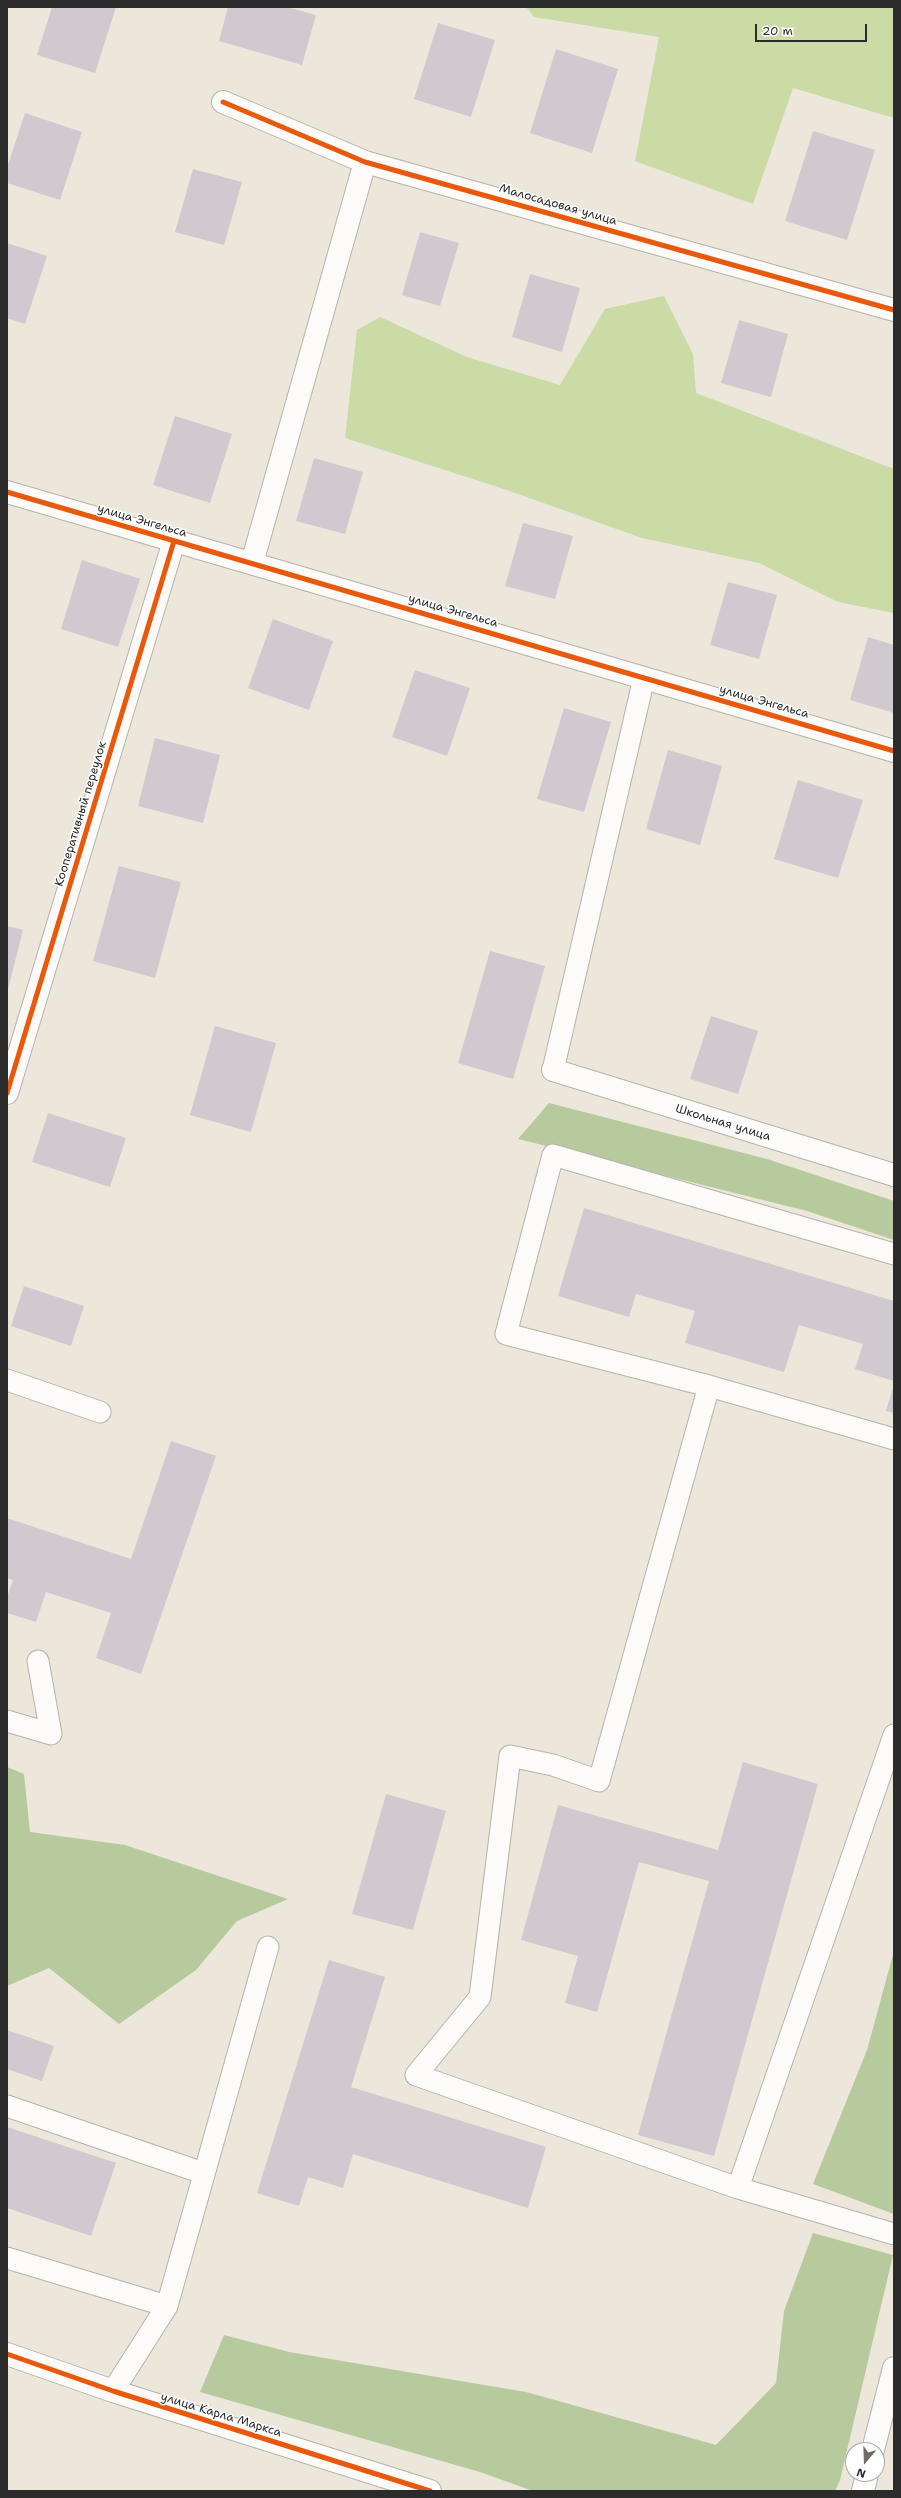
<!DOCTYPE html>
<meta charset="utf-8">
<style>
body{margin:0}
#map{position:relative;width:901px;height:2498px;overflow:hidden;background:#ede6da;font-family:"Shantell Sans",sans-serif}
canvas{display:block}
.frame{position:absolute;inset:0;border:8px solid #2b2b2b;pointer-events:none}
.north{position:absolute;left:845px;top:2442px;width:40px;height:40px;box-sizing:border-box;background:#fff;border:1px solid #aaa;border-radius:50%;rotate:199deg;font-size:11px;font-weight:700;line-height:16px;text-align:center;color:#2b2b2b}
.north::after{content:'';display:block;margin:auto;width:14px;height:18px;background:#6f6c68;clip-path:polygon(50% 0,100% 100%,50% 72%,0 100%)}
.scale{position:absolute;left:755px;top:24px;width:112px;height:18px;box-sizing:border-box;border:2px solid #2b2b2b;border-top:0;padding-left:5px;font-size:12px;line-height:14px;white-space:nowrap;color:#2b2b2b;-webkit-text-stroke:3px #fff;paint-order:stroke}
</style>
<div id="map">
<canvas width="901" height="2498"></canvas>
<div class="frame"></div>
<div class="north">N</div>
<div class="scale">20 m</div>
</div>
<script>
const ctx = document.querySelector('canvas').getContext('2d');
ctx.lineJoin = 'round';
function paint(path, color) {
  ctx.fillStyle = color;
  ctx.fill(path, 'evenodd');
}
function stroke(path, color, width, dash) {
  ctx.strokeStyle = color;
  ctx.lineWidth = width;
  ctx.lineCap = dash ? 'butt' : 'round';
  ctx.setLineDash(dash || []);
  ctx.stroke(path);
}
function write(font, color, halo, rows, align = 'center') {
  ctx.font = font + ' "Shantell Sans",sans-serif';
  ctx.lineWidth = 3;
  ctx.setLineDash([]);
  ctx.textBaseline = 'middle';
  ctx.strokeStyle = halo;
  ctx.fillStyle = color;
  for (const [text, x, y, turn = 0] of rows) {
    ctx.save();
    ctx.translate(x, y);
    ctx.rotate((+turn || 0) * Math.PI / 180);
    ctx.textAlign = isNaN(turn) ? turn : align;
    if (halo) ctx.strokeText(text, 0, 0);
    ctx.fillText(text, 0, 0);
    ctx.restore();
  }
}
paint(new Path2D(`
 M 526,7 L 894,7 L 894,118 L 793,88 L 753,204 L 635,161 L 659,37 L 534,17 Z
 M 664,296 L 693,354 L 696,393 L 894,469 L 894,613 L 838,602 L 759,563 L 642,538 L 504,489 L 345,438 L 357,330 L 380,317 L 467,357 L 560,385 L 605,309 Z`), '#cadba6');
paint(new Path2D(`
 M 549,1103 L 767,1159 L 894,1201 L 894,1240 L 807,1211 L 518,1139 Z
 M 7,1767 L 24,1774 L 30,1832 L 125,1845 L 288,1899 L 237,1921 L 196,1970 L 119,2024 L 49,1968 L 7,1986 Z
 M 894,1951 L 894,2214 L 813,2184 L 867,2050 Z
 M 813,2233 L 893,2255 L 840,2480 L 835,2491 L 533,2491 L 480,2472 L 200,2392 L 224,2335 L 289,2352 L 526,2392 L 716,2445 L 776,2383 L 784,2311 Z`), '#b7ca9d');
paint(new Path2D(`
 M 52,7 L 116,7 L 95,73 L 37,55 Z
 M 228,7 L 286,7 L 316,15 L 302,65 L 219,41 Z
 M 438,23 L 495,40 L 471,117 L 414,99 Z
 M 556,49 L 618,69 L 592,153 L 530,133 Z
 M 25,113 L 82,132 L 60,200 L 7,183 L 7,168 Z
 M 813,131 L 875,150 L 847,240 L 785,221 Z
 M 193,169 L 242,182 L 224,245 L 175,232 Z
 M 420,232 L 459,243 L 440,306 L 402,295 Z
 M 7,243 L 47,256 L 25,324 L 7,318 Z
 M 530,274 L 580,288 L 562,352 L 512,337 Z
 M 739,320 L 788,334 L 771,397 L 721,383 Z
 M 175,416 L 232,434 L 210,503 L 153,485 Z
 M 314,458 L 363,472 L 345,534 L 296,521 Z
 M 523,523 L 573,536 L 555,599 L 505,586 Z
 M 82,560 L 140,579 L 118,647 L 61,629 Z
 M 728,582 L 777,595 L 759,659 L 710,645 Z
 M 273,619 L 333,641 L 309,710 L 248,688 Z
 M 868,637 L 894,645 L 894,713 L 850,700 Z
 M 415,670 L 470,688 L 447,756 L 392,737 Z
 M 564,708 L 611,722 L 584,812 L 537,799 Z
 M 155,738 L 220,755 L 203,823 L 138,806 Z
 M 668,750 L 722,766 L 700,845 L 646,829 Z
 M 798,780 L 863,800 L 838,878 L 774,859 Z
 M 119,866 L 181,882 L 155,978 L 93,961 Z
 M 7,926 L 23,930 L 8,989 L 7,989 Z
 M 490,951 L 545,966 L 513,1079 L 458,1063 Z
 M 711,1016 L 758,1031 L 738,1094 L 690,1079 Z
 M 215,1026 L 276,1043 L 251,1132 L 190,1115 Z
 M 48,1113 L 126,1138 L 110,1187 L 32,1162 Z
 M 584,1208 L 894,1301 L 894,1381 L 855,1369 L 863,1344 L 799,1325 L 784,1372 L 685,1343 L 695,1311 L 636,1294 L 629,1317 L 558,1296 Z
 M 24,1286 L 84,1306 L 71,1346 L 11,1326 Z
 M 894,1384 L 894,1413 L 886,1411 Z
 M 171,1441 L 216,1456 L 141,1674 L 96,1658 L 111,1613 L 46,1592 L 36,1622 L 7,1613 L 7,1597 L 13,1580 L 7,1578 L 7,1518 L 131,1559 Z
 M 743,1762 L 818,1784 L 714,2156 L 638,2135 L 709,1881 L 639,1862 L 597,2012 L 565,2003 L 578,1956 L 521,1940 L 558,1805 L 718,1850 Z
 M 386,1794 L 446,1811 L 413,1930 L 352,1914 Z
 M 329,1960 L 385,1977 L 351,2087 L 546,2147 L 528,2208 L 353,2154 L 343,2188 L 308,2177 L 299,2206 L 257,2193 Z
 M 7,2030 L 54,2046 L 42,2081 L 7,2069 Z
 M 7,2127 L 116,2163 L 91,2236 L 7,2208 Z`), '#d1c9d0');
const service = new Path2D(`
 M 553,1070 L 644,678
 M 894,1254 L 553,1155 L 506,1334 L 709,1386 L 894,1439
 M 7,1380 L 100,1412
 M 709,1386 L 599,1781 L 553,1765 L 510,1756 L 480,1997 L 416,2075 L 738,2188 L 894,2234
 M 7,1721 L 51,1734 L 38,1661
 M 7,2106 L 203,2173
 M 738,2188 L 894,1735
 M 7,2258 L 167,2306 L 113,2391
 M 167,2306 L 268,1947`);
const minor = new Path2D(`
 M 223,102 L 365,162 L 894,310
 M 7,492 L 894,751
 M 252,563 L 365,162
 M 553,1070 L 894,1175
 M 7,1093 L 174,541
 M 873,2450 L 894,2368
 M 863,2491 L 867,2474`);
const tertiary = new Path2D(`
 M 7,2354 L 113,2391 L 430,2491`);
stroke(service, '#b7b2ab', 23);
stroke(minor, '#b7b2ab', 24);
stroke(tertiary, '#b7b2ab', 24);
stroke(service, '#fcfbf9', 21);
stroke(minor, '#fcfbf9', 22);
stroke(tertiary, '#fcfbf9', 22);
stroke(new Path2D(`
 M 223,102 L 365,162 L 894,310
 M 7,492 L 894,751
 M 7,1093 L 174,541
 M 7,2354 L 113,2391 L 430,2491`), '#e8590c', 5);
write('12px', '#2b2b2b', '#fff', [
 ["Малосадовая улица",558,205,16],
 ["улица Энгельса",142,521,16],
 ["улица Энгельса",453,611,16],
 ["улица Энгельса",764,702,16],
 ["Кооперативный переулок",81,814,-73],
 ["Школьная улица",723,1123,17],
 ["улица Карла Маркса",221,2415,17]
]);
</script>
